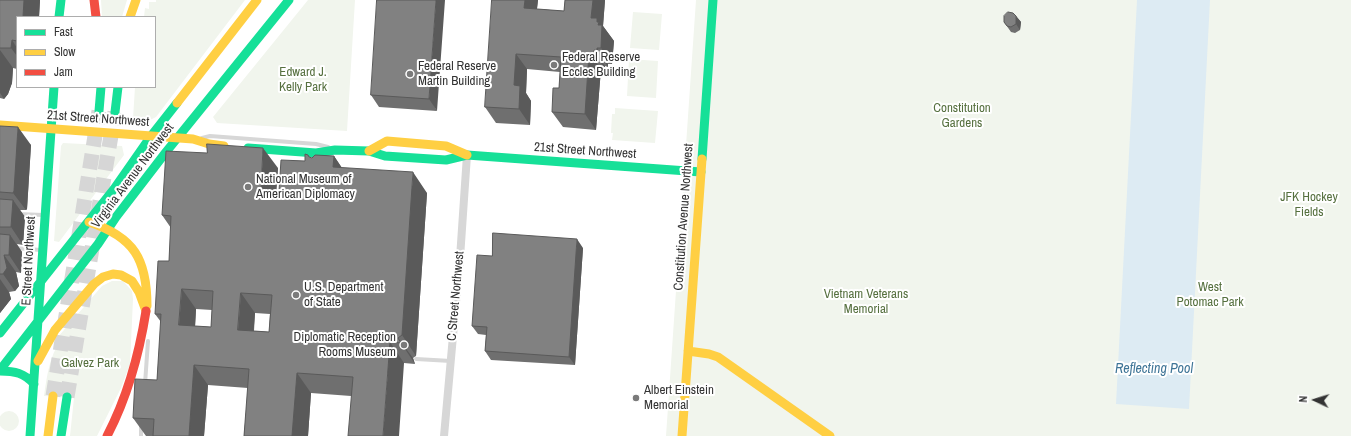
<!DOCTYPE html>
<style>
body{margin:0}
#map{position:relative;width:1351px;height:436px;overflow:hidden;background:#fff;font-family:"Archivo Narrow",sans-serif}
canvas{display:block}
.legend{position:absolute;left:16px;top:16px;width:140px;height:72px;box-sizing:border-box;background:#fff;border:1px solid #adadad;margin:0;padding:5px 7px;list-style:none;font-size:12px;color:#333}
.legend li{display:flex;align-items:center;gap:8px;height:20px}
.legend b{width:20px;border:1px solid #adadad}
.north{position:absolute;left:1295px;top:380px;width:40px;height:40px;-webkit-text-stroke:3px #fff;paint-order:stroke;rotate:274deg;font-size:11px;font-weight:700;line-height:16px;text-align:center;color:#333}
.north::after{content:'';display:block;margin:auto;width:14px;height:18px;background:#333;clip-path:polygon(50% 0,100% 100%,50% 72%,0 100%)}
</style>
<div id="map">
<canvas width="1351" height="436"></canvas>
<ul class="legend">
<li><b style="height:5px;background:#16e098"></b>Fast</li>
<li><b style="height:5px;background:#ffcf43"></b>Slow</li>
<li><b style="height:5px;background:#f24e42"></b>Jam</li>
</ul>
<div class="north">N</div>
</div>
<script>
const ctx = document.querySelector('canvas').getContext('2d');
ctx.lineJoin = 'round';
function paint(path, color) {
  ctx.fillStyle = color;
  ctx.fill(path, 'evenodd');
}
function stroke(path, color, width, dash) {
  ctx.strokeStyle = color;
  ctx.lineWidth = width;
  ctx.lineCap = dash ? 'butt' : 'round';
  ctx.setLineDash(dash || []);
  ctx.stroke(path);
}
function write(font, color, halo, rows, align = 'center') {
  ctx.font = font + ' "Archivo Narrow",sans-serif';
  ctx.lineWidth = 4;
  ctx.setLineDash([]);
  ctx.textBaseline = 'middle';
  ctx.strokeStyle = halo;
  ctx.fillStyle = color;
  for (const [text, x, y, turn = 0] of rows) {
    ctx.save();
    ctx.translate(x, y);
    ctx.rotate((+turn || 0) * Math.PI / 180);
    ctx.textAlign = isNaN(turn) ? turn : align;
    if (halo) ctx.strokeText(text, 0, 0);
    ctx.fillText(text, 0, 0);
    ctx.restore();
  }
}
paint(new Path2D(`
 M 101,0 L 127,0 L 122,17 L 102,17 Z
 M 156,0 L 245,0 L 156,117 L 150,120 L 133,119 L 135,87 L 155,87 L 155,17 L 144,17 L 145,8 L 149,9 L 149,2 L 156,2 Z
 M 308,0 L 355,0 L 347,131 L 217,123 L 213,117 Z
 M 696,0 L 1351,0 L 1351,436 L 666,436 Z
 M 633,12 L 662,14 L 659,50 L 630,48 Z
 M 629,59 L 658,61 L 656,98 L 627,96 Z
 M 615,108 L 658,111 L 655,143 L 612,140 L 613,133 L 611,133 L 612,114 L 615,114 Z
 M 63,143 L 122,146 L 124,155 L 59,242 L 54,241 L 61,146 Z
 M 112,281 L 123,281 L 132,291 L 133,299 L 130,364 L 121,388 L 97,436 L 70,436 L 74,398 L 44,396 C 47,376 49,357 61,340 L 57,338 L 102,286 Z
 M-1 421a10 10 0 1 1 20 0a10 10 0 1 1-20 0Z`), '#f1f5ed');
paint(new Path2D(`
 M 1137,0 L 1210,0 L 1189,409 L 1116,404 Z`), '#ddebf3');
stroke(new Path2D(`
 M 53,396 L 99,111
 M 67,397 L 115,112`), '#d6d6d6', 15, [15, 8]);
stroke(new Path2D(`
 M 202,138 L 210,136 L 316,144 L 328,147
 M 18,214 L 43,215
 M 14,248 L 41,250
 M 416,359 L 451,361
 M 145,384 L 148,341
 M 141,436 L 141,424`), '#d7d7d7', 4);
stroke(new Path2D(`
 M 444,436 L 460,258 L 467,155`), '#d7d7d7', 8);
stroke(new Path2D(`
 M 59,17 L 61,0
 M 99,111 L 101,87
 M 115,112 L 118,87
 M 248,148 L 316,153 L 335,150 L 369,151 L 385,156 L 446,160 L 467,155 L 701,172
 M 702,159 L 713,0
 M 0,333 L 114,189 L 151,136 L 177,103
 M 0,370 L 98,244 L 116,217 L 166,152 L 289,0
 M 0,371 C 15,371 24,373 34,384
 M 30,436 L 54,87
 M 61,436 L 67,397`), '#16e098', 9);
stroke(new Path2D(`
 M 130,17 L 136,0
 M 177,103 L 257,0
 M 0,125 L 193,139 L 209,144 L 224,146
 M 369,151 L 387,141 L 446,146 L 467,155
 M 89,222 C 134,237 147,259 147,306
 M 688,351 L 709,354 L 718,357 L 830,436
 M 38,361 L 55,330 L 94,284 L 103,277 L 113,274 L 121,275 L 132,281 L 139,292 L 146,311
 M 48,436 L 53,396
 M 682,436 L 702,159`), '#ffcf43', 9);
stroke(new Path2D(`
 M 94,0 L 96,17
 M 107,436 C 128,396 139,355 146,311`), '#f24e42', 9);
paint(new Path2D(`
 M 0,0 L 40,0 L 39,17 L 17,17 L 17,69 L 13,68 L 12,83 L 8,94 L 4,99 L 0,98 Z
 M 377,0 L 437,111 L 379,107 L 371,95 Z
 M 492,0 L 538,0 L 537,9 L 564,11 L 565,0 L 605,0 L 603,26 L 614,41 L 612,64 L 608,64 L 608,67 L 605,66 L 605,69 L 601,69 L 596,130 L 563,127 L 552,112 L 559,88 L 560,72 L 527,69 L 526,93 L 531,101 L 530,125 L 496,123 L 485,107 Z
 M 1016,16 L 1021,22 L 1020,30 L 1015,33 L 1011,32 L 1004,22 Z
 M 0,126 L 31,145 L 27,209 L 26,210 L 20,210 L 25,217 L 23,245 L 17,244 L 22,252 L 21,273 L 16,272 L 19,286 L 15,291 L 9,292 L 11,299 L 0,313 Z
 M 334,156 L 342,168 L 427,193 L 416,356 L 413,358 L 415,364 L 404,363 L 351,396 L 311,393 L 308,436 L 244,436 L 248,388 L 208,385 L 204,436 L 146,436 L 133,418 L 157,380 L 161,322 L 155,314 L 169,261 L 171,228 L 162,215 L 278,168 L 276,191 L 279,191 L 305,161 L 310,158 L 312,158 ZM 196,309 L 212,310 L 211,327 L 195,326 ZM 255,313 L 270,314 L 269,332 L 254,331 Z
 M 583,248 L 575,365 L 491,360 L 485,351 L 486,335 L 478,334 L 472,326 L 492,256 Z`), '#6f6f6f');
paint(new Path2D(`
 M 24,0 L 40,0 L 39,17 L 23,17 Z
 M 436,0 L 445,0 L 437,111 L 429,99 Z
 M 525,0 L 538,0 L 535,24 L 524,8 Z
 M 593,0 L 605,0 L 603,26 L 614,41 L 612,64 L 601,48 L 591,18 Z
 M 1016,16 L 1021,22 L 1020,30 L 1016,24 Z
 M 12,40 L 17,48 L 17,56 L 11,48 Z
 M 597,48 L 608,64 L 608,67 L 597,51 Z
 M 0,50 L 13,68 L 12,83 L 8,94 L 4,99 L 0,93 Z
 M 594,50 L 605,66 L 605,69 L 594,53 Z
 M 589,53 L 601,69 L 596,130 L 585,114 Z
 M 516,54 L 527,69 L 526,93 L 531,101 L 530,125 L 519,109 L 514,85 Z
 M 18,127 L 31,145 L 27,209 L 26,210 L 13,193 Z
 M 263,148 L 278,168 L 275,211 L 261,190 Z
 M 334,156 L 348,177 L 333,167 Z
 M 413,172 L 427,193 L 416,356 L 402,335 Z
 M 13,200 L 25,217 L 23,245 L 11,227 Z
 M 10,235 L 22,252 L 21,273 L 9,255 Z
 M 577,239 L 583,248 L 575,365 L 569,357 Z
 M 4,255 L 16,272 L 19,286 L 15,291 L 3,274 Z
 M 0,279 L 9,292 L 11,299 L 0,313 Z
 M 182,289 L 196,309 L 194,346 L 179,325 Z
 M 241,293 L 255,313 L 252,350 L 238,330 Z
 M 398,338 L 413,358 L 415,364 L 401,343 Z
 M 390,342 L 404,363 L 399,436 L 383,436 Z
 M 194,365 L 208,385 L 204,436 L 189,436 Z
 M 297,373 L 311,393 L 308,436 L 292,436 Z`), '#5a5a5a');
const building = new Path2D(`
 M 0,0 L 24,0 L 23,17 L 17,17 L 17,41 L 12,40 L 11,48 L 0,48 Z
 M 377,0 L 436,0 L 429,99 L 371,95 Z
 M 492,0 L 525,0 L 524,8 L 564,11 L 565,0 L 593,0 L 591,18 L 597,18 L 597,22 L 599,22 L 598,25 L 602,25 L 601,48 L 597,48 L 597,51 L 594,50 L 594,53 L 589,53 L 585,114 L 552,112 L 553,88 L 559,88 L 561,57 L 516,54 L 514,85 L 520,86 L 519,109 L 485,107 Z
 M 1008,12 L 1013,13 L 1016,16 L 1016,24 L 1011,27 L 1007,26 L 1004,22 L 1004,16 Z
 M 0,126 L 18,127 L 14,191 L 13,193 L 0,192 Z
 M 207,144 L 263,148 L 261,190 L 279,191 L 281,160 L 305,161 L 305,154 L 308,155 L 309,157 L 312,158 L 315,155 L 334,156 L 333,167 L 413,172 L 402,335 L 398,338 L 401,343 L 390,342 L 383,436 L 348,436 L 353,377 L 297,373 L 292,436 L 244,436 L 249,369 L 194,365 L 189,436 L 153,436 L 154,419 L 133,418 L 135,379 L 157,380 L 161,314 L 155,314 L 158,261 L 169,261 L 171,216 L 162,215 L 166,151 L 207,153 ZM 182,289 L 213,291 L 211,327 L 179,325 ZM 241,293 L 272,295 L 269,332 L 238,330 Z
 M 0,199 L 13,200 L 11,227 L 0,227 Z
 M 493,233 L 577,239 L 569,357 L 485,351 L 487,327 L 472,326 L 477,255 L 492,256 Z
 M 0,234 L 10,235 L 9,255 L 4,255 L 7,268 L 3,274 L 0,274 Z`);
paint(building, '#818181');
stroke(building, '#5a5a5a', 1);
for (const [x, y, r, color] of [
 [554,65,4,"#7a7a7a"],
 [410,74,4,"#7a7a7a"],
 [248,187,4,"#7a7a7a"],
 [296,295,4,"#7a7a7a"],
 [404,345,4,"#7a7a7a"],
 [636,398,4,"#7a7a7a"]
]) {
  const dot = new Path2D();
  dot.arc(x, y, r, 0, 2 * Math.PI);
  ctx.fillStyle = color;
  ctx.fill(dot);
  stroke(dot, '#fff', 1.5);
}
write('13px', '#333', '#fff', [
 ["Federal Reserve",562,58],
 ["Eccles Building",562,73],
 ["Federal Reserve",418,67],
 ["Martin Building",418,82],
 ["National Museum of",256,180],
 ["American Diplomacy",256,195],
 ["U.S. Department",304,288],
 ["of State",304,303],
 ["Diplomatic Reception",396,338,"right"],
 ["Rooms Museum",396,353,"right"],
 ["Albert Einstein",644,391],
 ["Memorial",644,406]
], 'left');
write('13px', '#56703f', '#fff', [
 ["Edward J.",303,73],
 ["Kelly Park",303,88],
 ["Constitution",962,109],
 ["Gardens",962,124],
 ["JFK Hockey",1309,198],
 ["Fields",1309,213],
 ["West",1210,288],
 ["Potomac Park",1210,303],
 ["Vietnam Veterans",866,295],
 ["Memorial",866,310],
 ["Galvez Park",90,364]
]);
write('13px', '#333', '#fff', [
 ["21st Street Northwest",98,119,4],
 ["21st Street Northwest",585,151,4],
 ["Virginia Avenue Northwest",133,176,-53],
 ["Constitution Avenue Northwest",684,217,-86],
 ["E Street Northwest",29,261,-87],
 ["C Street Northwest",456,296,-85]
]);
write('italic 14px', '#3f7597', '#fff', [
 ["Reflecting Pool",1154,369]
]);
</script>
